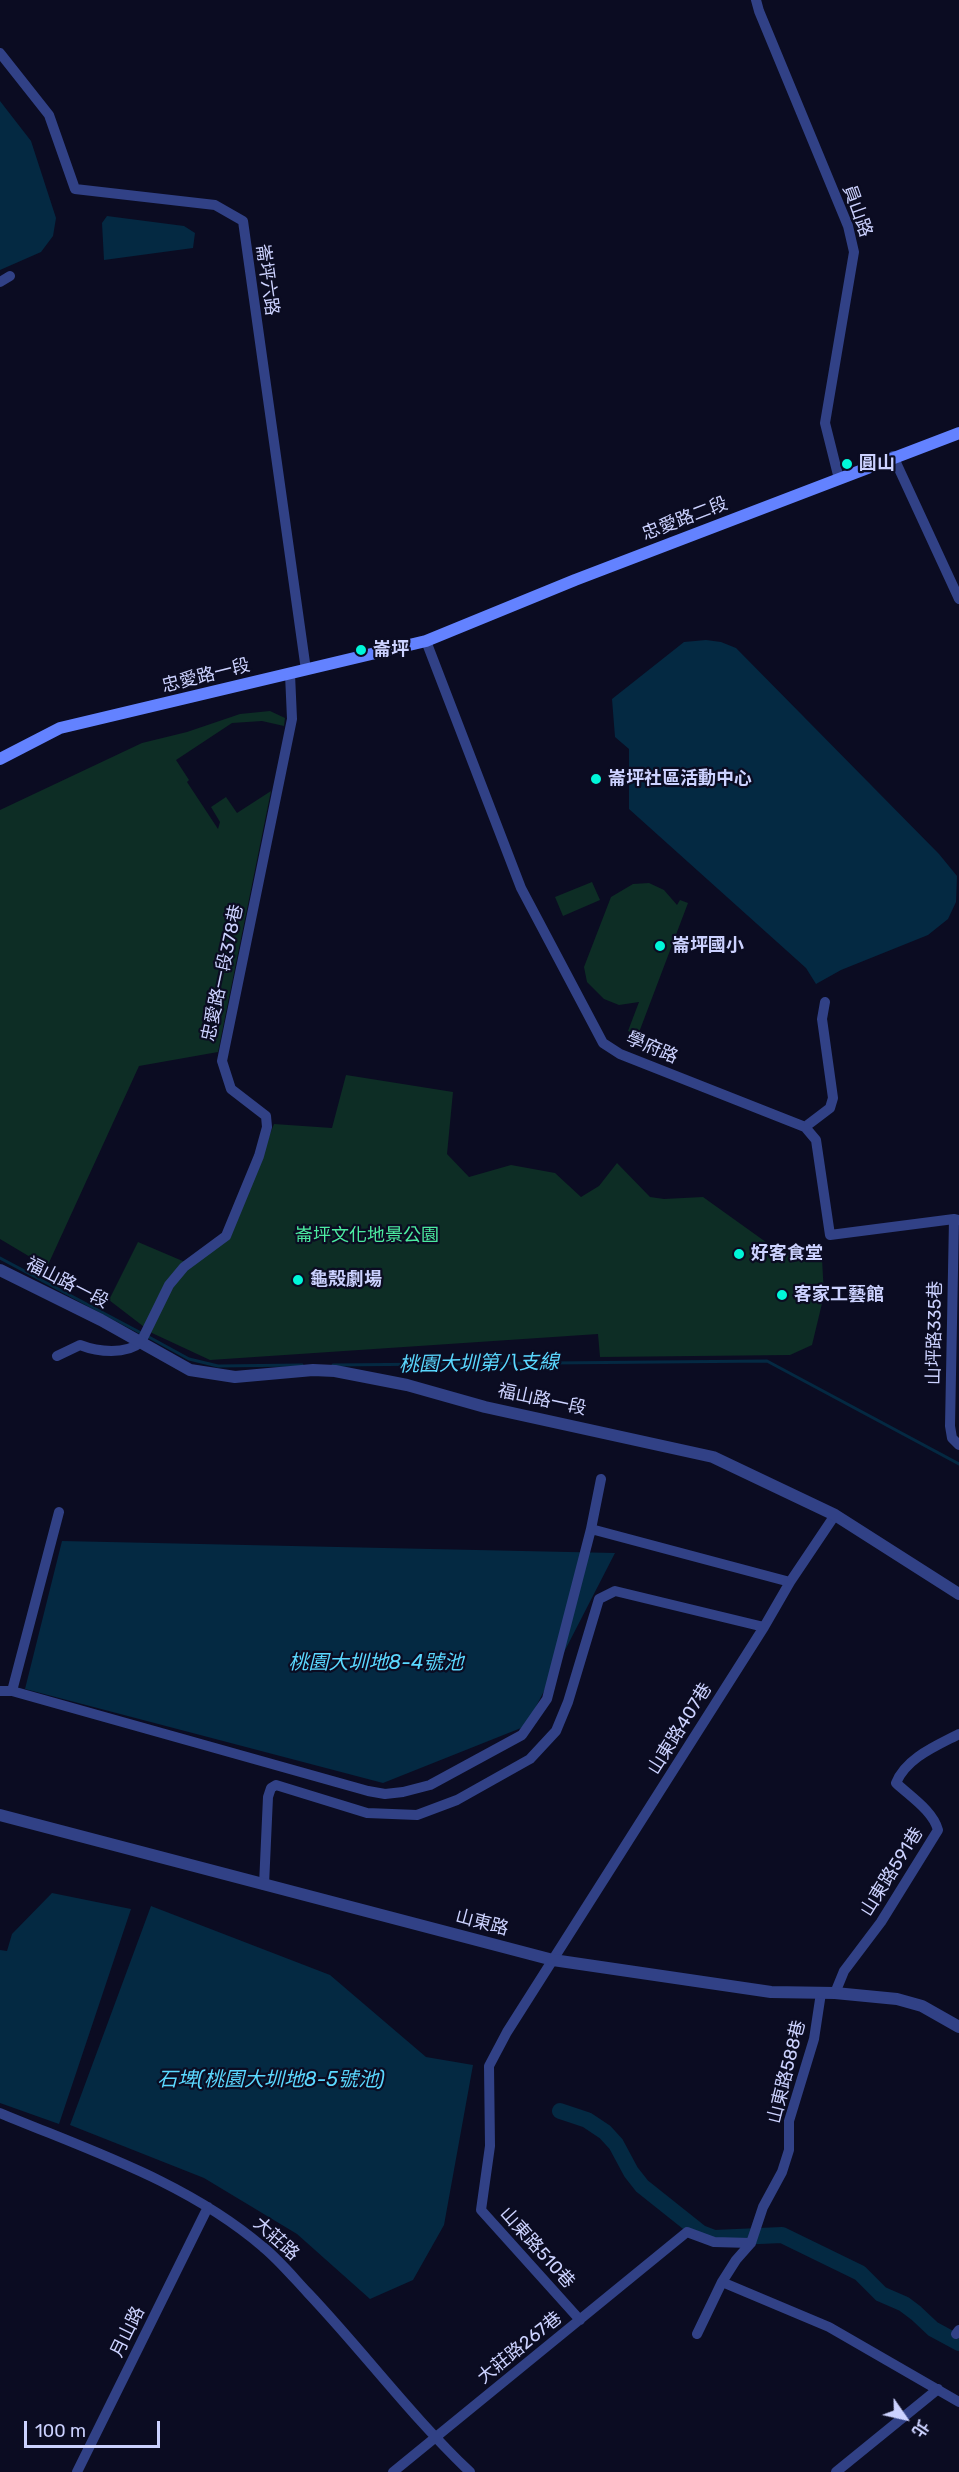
<!DOCTYPE html>
<meta charset="utf-8">
<style>
body{margin:0}
#map{position:relative;width:959px;height:2472px;overflow:hidden;background:#0b0c22;font-family:Rubik,"Noto Sans TC",sans-serif}
canvas{display:block}
.north{position:absolute;left:875px;top:2388px;width:60px;height:60px;-webkit-text-stroke:4px #0b0c22;paint-order:stroke;rotate:124deg;font-size:16px;font-weight:700;line-height:24px;text-align:center;color:#ccd2ff}
.north::after{content:'';display:block;margin:auto;width:21px;height:27px;background:#ccd2ff;clip-path:polygon(50% 0,100% 100%,50% 72%,0 100%)}
.scale{position:absolute;left:24px;top:2421px;width:136px;height:27px;box-sizing:border-box;border:3px solid #ccd2ff;border-top:0;padding-left:8px;font-size:18px;line-height:21px;white-space:nowrap;color:#ccd2ff;-webkit-text-stroke:4px #0b0c22;paint-order:stroke}
</style>
<div id="map">
<canvas width="959" height="2472"></canvas>
<div class="north">北</div>
<div class="scale">100 m</div>
</div>
<script>
const ctx = document.querySelector('canvas').getContext('2d');
ctx.lineJoin = 'round';
function paint(path, color) {
  ctx.fillStyle = color;
  ctx.fill(path, 'evenodd');
}
function stroke(path, color, width, dash) {
  ctx.strokeStyle = color;
  ctx.lineWidth = width;
  ctx.lineCap = dash ? 'butt' : 'round';
  ctx.setLineDash(dash || []);
  ctx.stroke(path);
}
function write(font, color, halo, rows, align = 'center') {
  ctx.font = font + ' Rubik,"Noto Sans TC",sans-serif';
  ctx.lineWidth = 4.5;
  ctx.setLineDash([]);
  ctx.textBaseline = 'middle';
  ctx.strokeStyle = halo;
  ctx.fillStyle = color;
  for (const [text, x, y, turn = 0] of rows) {
    ctx.save();
    ctx.translate(x, y);
    ctx.rotate((+turn || 0) * Math.PI / 180);
    ctx.textAlign = isNaN(turn) ? turn : align;
    if (halo) ctx.strokeText(text, 0, 0);
    ctx.fillText(text, 0, 0);
    ctx.restore();
  }
}
paint(new Path2D(`
 M 270,711 L 285,718 L 284,726 L 262,721 L 232,723 L 176,760 L 189,780 L 187,782 L 218,829 L 220,822 L 211,807 L 226,797 L 237,813 L 271,791 L 218,1052 L 139,1066 L 47,1267 L 0,1239 L 0,810 L 142,743 L 187,732 L 240,714 Z
 M 592,882 L 600,900 L 563,916 L 555,897 Z
 M 649,883 L 664,890 L 677,905 L 680,900 L 688,903 L 638,1035 L 628,1031 L 639,1002 L 619,1005 L 604,999 L 587,982 L 584,967 L 611,897 L 633,884 Z
 M 346,1075 L 453,1092 L 447,1154 L 469,1177 L 511,1165 L 555,1173 L 581,1197 L 599,1186 L 617,1163 L 650,1197 L 664,1199 L 703,1197 L 770,1245 L 822,1259 L 824,1295 L 812,1345 L 790,1355 L 600,1357 L 598,1334 L 210,1360 L 152,1333 L 109,1300 L 138,1242 L 192,1265 L 229,1239 L 274,1124 L 332,1128 Z`), '#0d2d25');
paint(new Path2D(`
 M 0,101 L 31,141 L 56,218 L 53,236 L 41,252 L 0,270 Z
 M 107,216 L 184,226 L 195,233 L 193,248 L 104,260 L 102,223 Z
 M 706,640 L 721,642 L 736,648 L 939,854 L 957,876 L 956,902 L 948,919 L 928,935 L 841,970 L 816,984 L 806,968 L 629,809 L 629,749 L 615,737 L 612,699 L 684,642 Z
 M 62,1541 L 615,1553 L 526,1726 L 383,1783 L 25,1689 Z
 M 52,1893 L 131,1909 L 59,2124 L 0,2103 L 0,1950 L 7,1951 L 12,1934 Z
 M 151,1906 L 330,1975 L 426,2057 L 473,2065 L 444,2225 L 413,2280 L 370,2299 L 297,2234 L 204,2178 L 70,2125 Z`), '#042942');
stroke(new Path2D(`
 M 0,1258 L 141,1333
 M 147,1336 L 189,1359 L 218,1366 L 302,1365
 M 333,1365 L 767,1361 L 959,1464`), '#042942', 3);
stroke(new Path2D(`
 M 560,2111 L 587,2120 L 605,2132 L 616,2144 L 631,2172 L 642,2186 L 701,2233 L 714,2238 L 782,2235 L 860,2273 L 881,2294 L 904,2304 L 916,2313 L 933,2329 L 959,2343`), '#042942', 16);
stroke(new Path2D(`
 M 756,0 L 759,11 L 848,226 L 854,252 L 825,423 L 839,479
 M 0,53 L 49,115 L 75,189 L 215,205 L 243,221 L 306,670
 M 0,282 L 10,276
 M 893,456 L 959,599
 M 426,641 L 521,888 L 603,1043 L 620,1054 L 805,1127 L 816,1140 L 830,1235 L 954,1219 L 959,1220
 M 805,1127 L 830,1108 L 833,1098 L 822,1019 L 825,1002
 M 954,1219 L 950,1426 L 952,1438 L 959,1445
 M 57,1356 L 80,1345 C 98,1352 126,1355 141,1342 L 169,1285 L 184,1267 L 226,1236 L 259,1156 L 267,1127 L 266,1116 L 231,1089 L 222,1061 L 292,719 L 290,674
 M 591,1529 L 790,1582
 M 0,1691 L 12,1691 L 368,1791 L 385,1794 L 403,1792 L 430,1785 L 522,1735 L 547,1699 L 591,1529 L 601,1479
 M 12,1691 L 59,1512
 M 264,1885 L 268,1797 L 271,1788 L 276,1785 L 367,1813 L 417,1815 L 457,1800 L 530,1759 L 556,1731 L 568,1702 L 599,1599 L 615,1591 L 764,1627
 M 835,1993 L 844,1971 L 881,1922 L 938,1830 C 933,1811 911,1797 896,1783 C 906,1758 936,1746 959,1734
 M 0,2113 C 91,2151 187,2182 263,2247 C 279,2260 293,2277 308,2293 C 363,2351 411,2416 470,2472
 M 722,2282 L 829,2327 L 959,2402
 M 580,2320 L 481,2210 L 490,2146 L 489,2066 L 507,2032 L 764,1627 L 790,1582 L 835,1515
 M 697,2334 L 722,2282 L 736,2260 L 751,2243 L 763,2207 L 782,2172 L 789,2150 L 789,2121 L 814,2039 L 821,1993
 M 956,2334 L 959,2330
 M 77,2472 L 208,2207
 M 393,2472 L 687,2232 L 714,2242 L 751,2243
 M 836,2472 L 938,2389`), '#314186', 10);
stroke(new Path2D(`
 M 0,1270 L 101,1320 L 190,1370 L 235,1377 L 313,1370 L 335,1371 L 407,1385 L 485,1407 L 713,1457 L 835,1515 L 959,1594
 M 0,1815 L 553,1960 L 771,1992 L 835,1993 L 897,1999 L 922,2006 L 959,2027`), '#314186', 12);
stroke(new Path2D(`
 M 0,759 L 60,728 L 426,641 L 575,580 L 959,433`), '#6382ff', 12);
for (const [x, y, r, color] of [
 [847,464,6,"#00f7d9"],
 [361,650,6,"#00f7d9"],
 [596,779,6,"#00f7d9"],
 [660,946,6,"#00f7d9"],
 [739,1254,6,"#00f7d9"],
 [298,1280,6,"#00f7d9"],
 [782,1295,6,"#00f7d9"]
]) {
  const dot = new Path2D();
  dot.arc(x, y, r, 0, 2 * Math.PI);
  ctx.fillStyle = color;
  ctx.fill(dot);
  stroke(dot, '#0b0c22', 2);
}
write('18px', '#ccd2ff', '#0b0c22', [
 ["員山路",857,211,70],
 ["崙坪六路",267,280,82],
 ["忠愛路二段",685,519,-21],
 ["忠愛路一段",206,676,-14],
 ["忠愛路一段378巷",223,973,-78],
 ["學府路",652,1048,23],
 ["福山路一段",67,1283,27],
 ["山坪路335巷",935,1333,-89],
 ["福山路一段",542,1400,12],
 ["山東路407巷",680,1729,-58],
 ["山東路591巷",892,1872,-58],
 ["山東路",482,1923,15],
 ["山東路588巷",787,2072,-76],
 ["大莊路",276,2239,42],
 ["山東路510巷",537,2248,48],
 ["月山路",128,2332,-64],
 ["大莊路267巷",520,2348,-39]
]);
write('bold 18px', '#ccd2ff', '#0b0c22', [
 ["圓山",859,464],
 ["崙坪",373,650],
 ["崙坪社區活動中心",608,779],
 ["崙坪國小",672,946],
 ["好客食堂",751,1254],
 ["龜殼劇場",310,1280],
 ["客家工藝館",794,1295]
], 'left');
write('18px', '#4ceba0', '#0b0c22', [
 ["崙坪文化地景公園",367,1236]
]);
write('italic 20px', '#5ad8ff', '#0b0c22', [
 ["桃園大圳第八支線",479,1364,-1],
 ["桃園大圳地8-4號池",376,1663],
 ["石埤(桃園大圳地8-5號池)",271,2080]
]);
</script>
